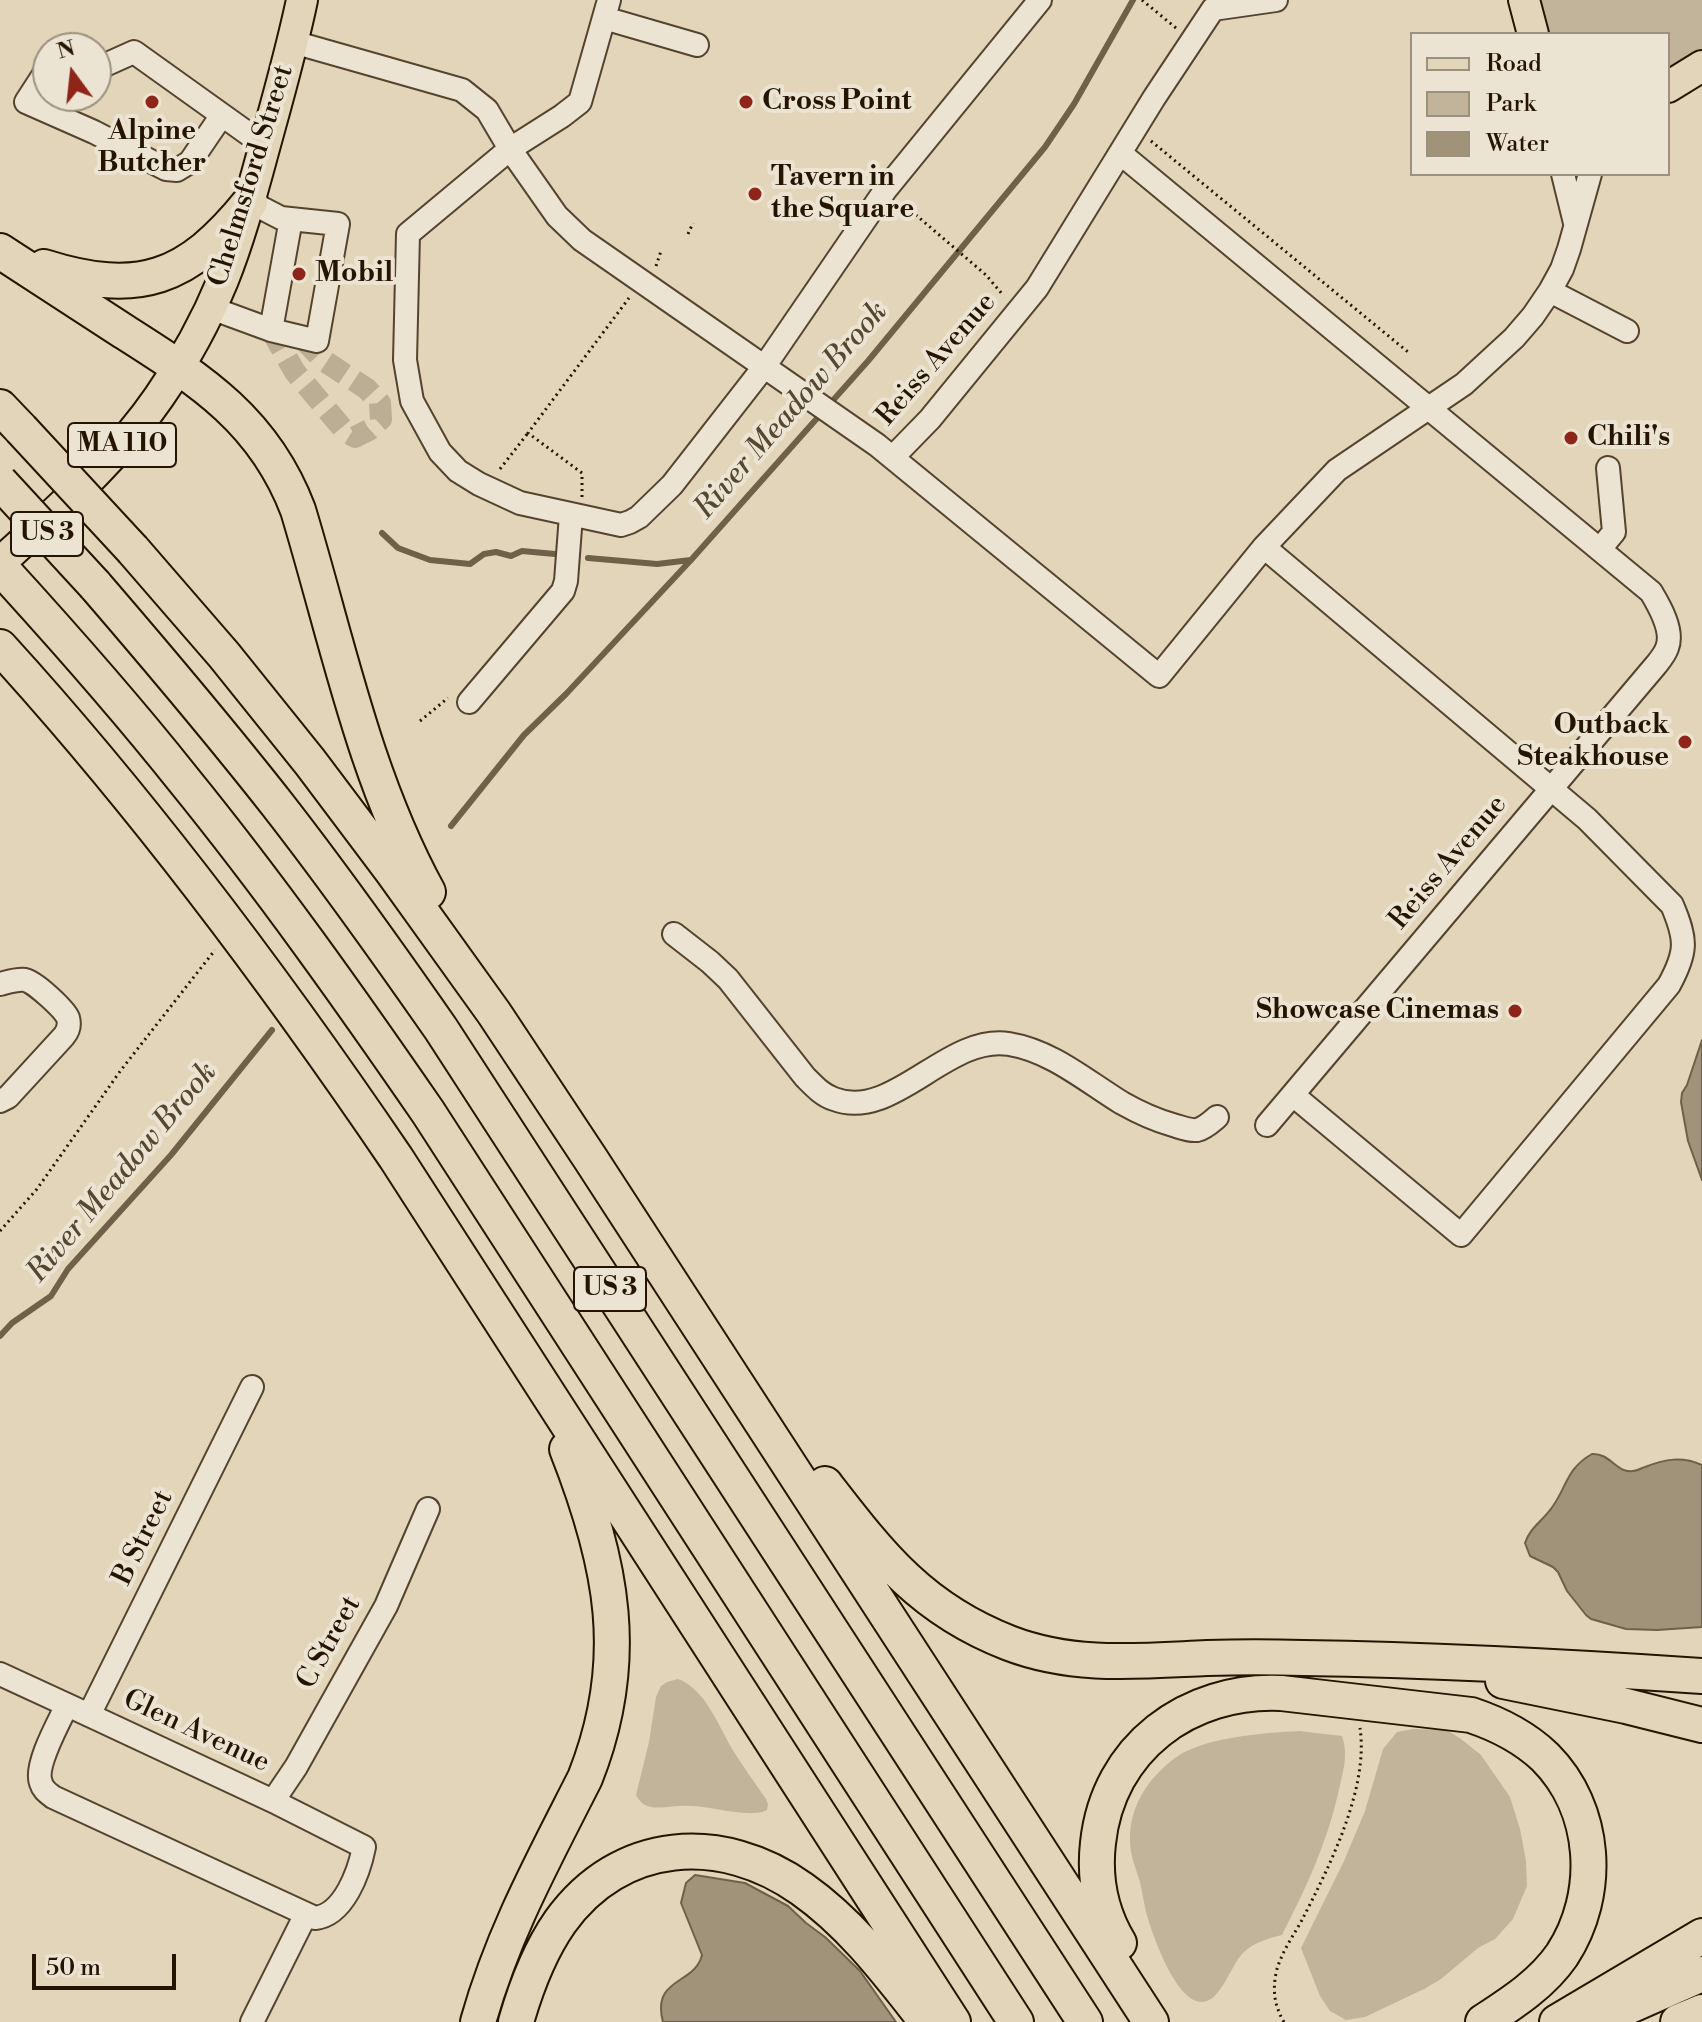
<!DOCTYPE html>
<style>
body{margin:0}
#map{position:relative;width:1702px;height:2022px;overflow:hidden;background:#e2d5b9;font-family:"Libre Bodoni",serif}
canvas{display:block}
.legend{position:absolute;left:1410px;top:32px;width:260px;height:144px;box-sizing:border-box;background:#ece4d2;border:2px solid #9c917e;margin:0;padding:10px 14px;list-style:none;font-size:24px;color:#241400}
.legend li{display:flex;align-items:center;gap:16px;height:40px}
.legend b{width:40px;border:2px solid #9c917e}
.north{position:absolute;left:32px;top:32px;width:80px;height:80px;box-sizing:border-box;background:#ece4d2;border:2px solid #9c917e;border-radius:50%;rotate:345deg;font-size:22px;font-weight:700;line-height:32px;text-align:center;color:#241400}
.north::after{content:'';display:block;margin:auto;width:28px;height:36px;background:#8f2418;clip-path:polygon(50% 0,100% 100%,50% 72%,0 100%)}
.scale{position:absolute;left:32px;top:1954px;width:144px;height:36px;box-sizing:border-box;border:4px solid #241400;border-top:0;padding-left:10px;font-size:24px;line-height:28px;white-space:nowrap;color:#241400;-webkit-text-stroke:6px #ece4d2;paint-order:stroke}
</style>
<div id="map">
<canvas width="1702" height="2022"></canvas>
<ul class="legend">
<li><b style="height:10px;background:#e2d5b9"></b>Road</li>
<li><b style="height:22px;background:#c2b49a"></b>Park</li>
<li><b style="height:22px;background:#a1937a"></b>Water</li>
</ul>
<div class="north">N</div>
<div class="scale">50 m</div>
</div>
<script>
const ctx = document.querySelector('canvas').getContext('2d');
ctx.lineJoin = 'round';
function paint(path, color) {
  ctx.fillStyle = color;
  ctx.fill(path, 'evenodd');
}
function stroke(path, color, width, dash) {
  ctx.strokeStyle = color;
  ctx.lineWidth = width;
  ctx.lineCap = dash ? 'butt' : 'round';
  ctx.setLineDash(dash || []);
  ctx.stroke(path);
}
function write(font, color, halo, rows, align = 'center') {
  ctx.font = font + ' "Libre Bodoni",serif';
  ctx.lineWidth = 8;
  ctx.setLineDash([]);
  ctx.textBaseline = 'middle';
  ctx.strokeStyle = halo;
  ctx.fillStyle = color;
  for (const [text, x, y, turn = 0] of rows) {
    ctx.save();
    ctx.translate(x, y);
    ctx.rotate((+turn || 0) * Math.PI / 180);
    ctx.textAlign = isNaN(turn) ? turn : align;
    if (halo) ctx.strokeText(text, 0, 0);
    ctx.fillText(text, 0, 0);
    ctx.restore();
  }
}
paint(new Path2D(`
 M 1539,0 L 1702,0 L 1702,49 L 1668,69 L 1668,34 L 1548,34 Z
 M 678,1679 C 707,1690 719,1728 734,1752 C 744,1768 755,1783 766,1799 L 768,1804 L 767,1810 C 749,1819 712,1806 690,1806 C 677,1805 664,1809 651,1807 C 643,1805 640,1802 636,1795 L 649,1742 L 656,1697 L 661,1686 L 667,1682 Z
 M 1413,1729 L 1447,1730 L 1461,1739 L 1481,1755 L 1510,1797 L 1520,1829 L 1526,1861 L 1527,1886 L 1513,1919 L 1495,1939 L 1478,1948 L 1441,1979 L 1424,1989 L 1365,2017 L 1346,2020 L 1330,2011 L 1320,1996 L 1301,1948 L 1344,1861 L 1365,1811 L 1383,1749 L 1397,1732 Z
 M 1299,1731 L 1342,1736 C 1348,1753 1344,1768 1340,1785 C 1328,1841 1308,1884 1282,1935 C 1269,1938 1255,1942 1244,1952 C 1231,1964 1221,2002 1202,2002 C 1175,2002 1152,1933 1146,1912 C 1144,1902 1142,1892 1140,1882 C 1136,1869 1130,1855 1130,1841 C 1129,1807 1148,1778 1175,1758 C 1203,1737 1264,1733 1299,1731 Z`), '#c2b49a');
const water = new Path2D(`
 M 1702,1040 L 1702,1180 L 1688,1141 L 1681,1102 L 1682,1093 L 1687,1085 Z
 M 1592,1454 C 1611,1453 1615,1473 1633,1471 C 1638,1471 1641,1468 1645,1467 C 1665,1459 1682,1456 1702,1465 L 1702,1627 L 1657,1630 L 1626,1629 L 1591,1619 L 1586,1615 L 1567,1591 L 1558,1572 L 1553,1567 L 1530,1556 L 1525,1543 C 1530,1527 1544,1520 1553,1506 C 1567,1486 1567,1468 1592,1454 Z
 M 695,1875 L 745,1883 L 788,1906 L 806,1923 L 825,1937 L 860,1971 L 896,2022 L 663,2022 C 651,1977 695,1985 702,1955 L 681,1903 L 686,1883 Z`);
paint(water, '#a1937a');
stroke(water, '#6f6049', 2);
stroke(new Path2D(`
 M 382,533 L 398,548 L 430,560 L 470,564 L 484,554 L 496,552 L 511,556 L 522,551 L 555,554
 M 588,558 L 657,564 L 691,560
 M 451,826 L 524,735 L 566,694 L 691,560 L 868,361 L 1045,147 L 1074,104 L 1133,0
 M 0,1336 L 12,1323 L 51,1296 L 68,1269 L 171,1155 L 272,1030`), '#6f6049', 6);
stroke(new Path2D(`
 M 271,330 L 295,372 L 344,430 L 355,437 L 369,430 L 381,419 L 380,403 L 367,389 L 323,360 L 301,337`), '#bcae94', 22, [22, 11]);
const minor = new Path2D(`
 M 609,0 L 580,102 L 562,116 L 510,149 L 408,234 L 405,360 L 412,401 L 440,452 L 458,471 L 479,484 L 520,503 L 621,525 L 630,522 L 639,517 L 672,485 L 764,367 L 886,189 L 1040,0
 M 604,18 L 697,45
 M 293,42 L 462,90 L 487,110 L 510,149 L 557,216 L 582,240 L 877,445 L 1159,676 L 1264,547 L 1337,470 L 1464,384 L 1514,338 L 1533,316 L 1550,291 L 1562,269 L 1569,249 L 1590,174
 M 96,63 L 105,65 L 134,52 L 264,145
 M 48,68 L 26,102 L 94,132 L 166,169 L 177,170 L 190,162 L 222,115
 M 1120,153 L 1651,592 C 1660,607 1674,631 1667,648 C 1665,654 1660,660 1656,665 L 1267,1125
 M 1563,174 L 1575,223
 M 1550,291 L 1627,331
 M 211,308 L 271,330 L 317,341 L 338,224 L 281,218 L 250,202
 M 271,330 L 291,219
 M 893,457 L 930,419 L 1037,288 L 1154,98 L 1213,9 L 1276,0
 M 1264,547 L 1587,819 L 1672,905 C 1687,940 1687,952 1669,985 L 1461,1235 L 1293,1095
 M 1600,549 L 1614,532 L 1608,468
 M 469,702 L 563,591 L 566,581 L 571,515
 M 674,934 L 710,962 L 728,979 L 805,1077 C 814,1086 822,1095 834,1099 C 893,1122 947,1034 1009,1044 C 1052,1051 1086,1081 1122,1103 C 1138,1112 1155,1120 1173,1125 C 1180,1127 1189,1131 1197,1130 C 1205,1128 1211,1122 1217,1117
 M 0,984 C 8,982 17,979 25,980 C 35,982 64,1009 68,1018 C 70,1025 68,1031 64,1036 L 8,1097 L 0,1101
 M 0,1674 L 89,1715 L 273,1801 L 364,1847 C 359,1872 344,1915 315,1918 L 53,1797 C 48,1793 43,1790 41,1783 C 34,1766 59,1722 67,1705
 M 89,1715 L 252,1387
 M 273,1801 L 296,1767 L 386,1606 L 428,1509
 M 252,2022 L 306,1914`);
const major = new Path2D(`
 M 1524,0 L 1533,34
 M 1668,87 L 1702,66
 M 0,563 C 56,511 115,461 159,397 C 184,361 206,321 223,280 C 241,235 253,188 266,141 C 279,94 292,48 302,0`);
const highway = new Path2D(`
 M 0,251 C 41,278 82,304 123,331 C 200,380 264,420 298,510 C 337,639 363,773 428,892
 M 44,267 C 139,297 188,279 250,202
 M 0,407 L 21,429
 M 133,550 L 224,655 L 310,762 L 392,871 L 494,1013 L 590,1158 L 1151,2022
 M 0,567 C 63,636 125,706 183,779 C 270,886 350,999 428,1112 L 1016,2022
 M 95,585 C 157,657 218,729 277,804 C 334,877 388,953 441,1029 L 1085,2022
 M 0,647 C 145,806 275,980 396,1158 L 953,2022
 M 825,1484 C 880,1555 921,1609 1009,1643 C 1074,1668 1139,1661 1207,1658 C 1239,1657 1271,1657 1303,1658 C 1436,1660 1569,1667 1702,1676
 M 1503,1681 L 1626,1706 L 1702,1725
 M 1119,1943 C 1101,1913 1094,1878 1098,1843 C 1108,1748 1188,1689 1281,1693 L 1471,1715 C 1498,1724 1524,1737 1545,1757 C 1597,1809 1602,1894 1562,1955 C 1542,1984 1512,2003 1483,2022
 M 1600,2019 L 1702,1974
 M 478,2022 C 503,1933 544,1859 585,1778 C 632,1660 612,1563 567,1449
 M 516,2022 C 526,1987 539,1952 560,1922 C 620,1838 722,1832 802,1889 C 853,1925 889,1974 927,2022
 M 1557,2022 L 1702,1936
 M 1678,2022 L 1702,2012`);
stroke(minor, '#54442e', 26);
stroke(major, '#241400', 34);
stroke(highway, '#241400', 38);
stroke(new Path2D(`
 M 1142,0 L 1176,28
 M 1151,141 L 1408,352
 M 902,203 L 986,275 L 1003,295
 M 688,234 L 693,223
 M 656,266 L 661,251
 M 500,469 L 528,433
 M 582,497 L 582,473 L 528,433 L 629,298
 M 420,721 L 448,698
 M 0,1231 L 37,1189 L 121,1070 L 215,950
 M 1284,2022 C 1274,2005 1272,1989 1277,1969 C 1282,1952 1293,1936 1302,1920 C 1329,1867 1369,1789 1360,1728`), '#241400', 3, [2, 4]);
stroke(minor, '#ece4d2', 22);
stroke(major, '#e2d5b9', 30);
stroke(highway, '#e2d5b9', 34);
const highwayBridge = new Path2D(`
 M 21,429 L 133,550
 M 0,482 L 95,585`);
stroke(highwayBridge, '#241400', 38, []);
stroke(highwayBridge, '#e2d5b9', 34);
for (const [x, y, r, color] of [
 [152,102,8,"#8f2418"],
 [746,102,8,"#8f2418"],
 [755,194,8,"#8f2418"],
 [299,274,8,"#8f2418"],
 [1571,438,8,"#8f2418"],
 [1685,742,8,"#8f2418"],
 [1515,1011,8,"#8f2418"]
]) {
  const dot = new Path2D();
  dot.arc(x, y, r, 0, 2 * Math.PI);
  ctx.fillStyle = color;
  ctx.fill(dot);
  stroke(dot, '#ece4d2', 3);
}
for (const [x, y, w] of [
 [122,445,108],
 [47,534,72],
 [610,1289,72]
]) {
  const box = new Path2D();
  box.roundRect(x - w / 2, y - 22, w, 44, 6);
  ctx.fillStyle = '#ece4d2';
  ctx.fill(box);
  stroke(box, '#241400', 2);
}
write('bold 26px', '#241400', null, [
 ["MA 110",122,445],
 ["US 3",47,534],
 ["US 3",610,1289]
]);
write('bold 28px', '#241400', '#ece4d2', [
 ["Cross Point",762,102],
 ["Alpine",152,132,"center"],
 ["Butcher",152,164,"center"],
 ["Tavern in",771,178],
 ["the Square",771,210],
 ["Mobil",315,274],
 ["Chili's",1587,438],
 ["Outback",1669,726,"right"],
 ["Steakhouse",1669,758,"right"],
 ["Showcase Cinemas",1499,1011,"right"]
], 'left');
write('28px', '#241400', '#ece4d2', [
 ["Chelmsford Street",252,176,-73],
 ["Reiss Avenue",937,360,-49],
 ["Reiss Avenue",1449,863,-50],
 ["B Street",144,1538,-64],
 ["C Street",330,1643,-61],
 ["Glen Avenue",196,1732,25]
]);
write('italic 30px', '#564731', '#ece4d2', [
 ["River Meadow Brook",792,411,-49],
 ["River Meadow Brook",123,1173,-50]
]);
</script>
